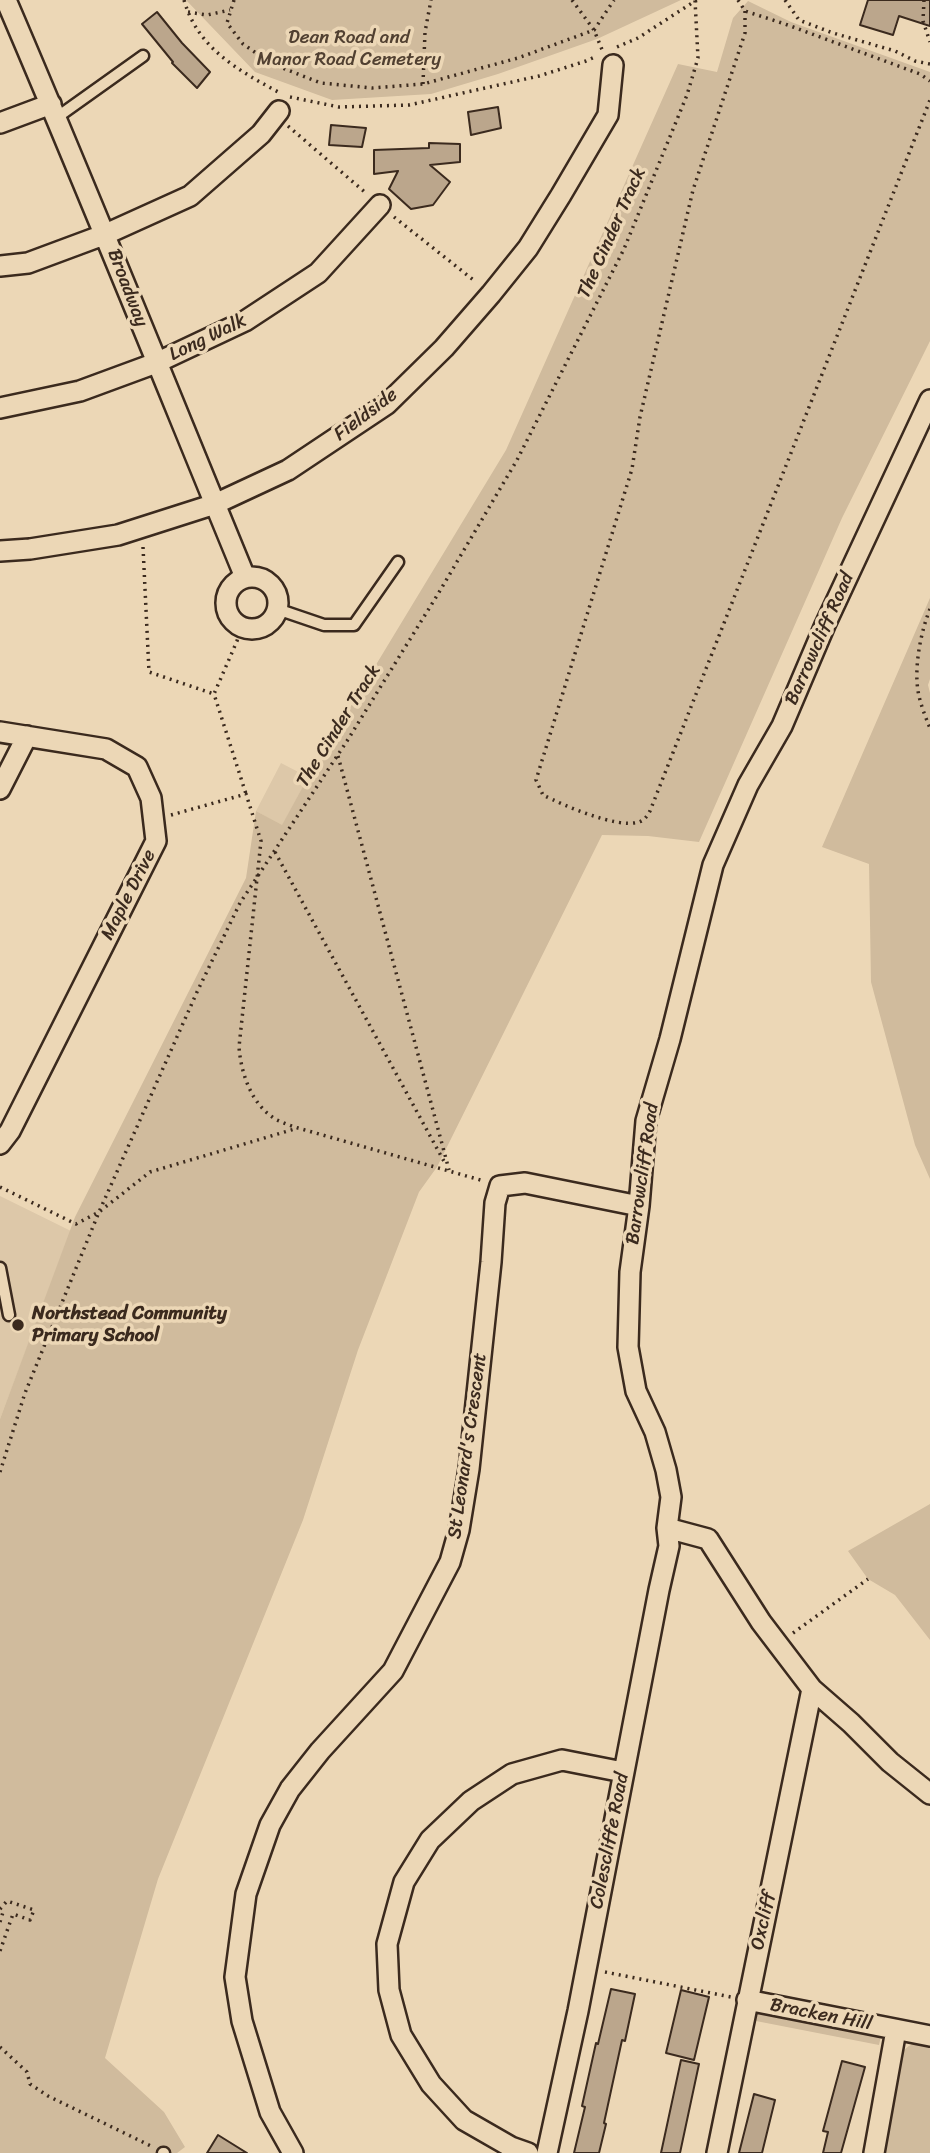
<!DOCTYPE html>
<style>
body{margin:0}
canvas{display:block;background:#ecd7b6}
</style>
<canvas width="930" height="2153"></canvas>
<script>
const ctx = document.querySelector('canvas').getContext('2d');
ctx.lineJoin = 'round';
function paint(path, color) {
  ctx.fillStyle = color;
  ctx.fill(path, 'evenodd');
}
function stroke(path, color, width, dash) {
  ctx.strokeStyle = color;
  ctx.lineWidth = width;
  ctx.lineCap = dash ? 'butt' : 'round';
  ctx.setLineDash(dash || []);
  ctx.stroke(path);
}
function write(font, color, halo, rows, align = 'center') {
  ctx.font = font + ' Sriracha,sans-serif';
  ctx.lineWidth = 7;
  ctx.setLineDash([]);
  ctx.textBaseline = 'middle';
  ctx.strokeStyle = halo;
  ctx.fillStyle = color;
  for (const [text, x, y, turn = 0] of rows) {
    ctx.save();
    ctx.translate(x, y);
    ctx.rotate((+turn || 0) * Math.PI / 180);
    ctx.textAlign = isNaN(turn) ? turn : align;
    if (halo) ctx.strokeText(text, 0, 0);
    ctx.fillText(text, 0, 0);
    ctx.restore();
  }
}
paint(new Path2D(`
 M 281,763 L 308,777 L 282,826 L 256,811 Z
 M 0,1196 L 71,1231 L 0,1419 Z`), '#ddc8a9');
paint(new Path2D(`
 M 186,0 L 681,0 L 597,39 L 498,74 L 431,94 L 332,100 L 255,72 Z
 M 748,1 L 791,22 L 930,72 L 930,341 L 842,518 L 699,842 L 648,836 L 602,835 L 437,1167 L 419,1192 L 358,1350 L 303,1520 L 158,1879 L 105,2058 L 164,2112 L 185,2147 L 177,2153 L 0,2153 L 0,1419 L 75,1217 L 246,878 L 256,811 L 282,825 L 308,777 L 506,450 L 678,64 L 717,72 L 733,18 Z
 M 930,598 L 930,679 L 928,685 L 930,693 L 930,1179 L 915,1145 L 871,982 L 869,864 L 822,847 Z
 M 930,1504 L 930,1640 L 895,1595 L 868,1579 L 848,1551 Z
 M 758,2012 L 881,2036 L 879,2045 L 756,2021 Z
 M 919,2042 L 930,2044 L 930,2153 L 883,2153 L 899,2059 C 903,2049 908,2045 919,2042 Z`), '#d0bb9d');
const building = new Path2D(`
 M 868,0 L 930,0 L 930,26 L 899,16 L 893,35 L 860,25 Z
 M 157,12 L 182,43 L 210,72 L 197,88 L 172,63 L 173,62 L 142,24 Z
 M 498,107 L 501,128 L 471,135 L 468,112 Z
 M 331,125 L 366,128 L 362,147 L 329,145 Z
 M 429,143 L 460,144 L 460,162 L 430,165 L 450,182 L 433,205 L 411,209 L 389,189 L 398,171 L 374,174 L 374,150 L 429,148 Z
 M 611,1989 L 635,1994 L 625,2041 L 622,2040 L 604,2123 L 606,2124 L 599,2153 L 574,2153 L 585,2107 L 582,2106 L 596,2043 L 598,2044 Z
 M 681,1990 L 709,1997 L 694,2060 L 666,2053 Z
 M 681,2060 L 699,2064 L 680,2153 L 661,2153 Z
 M 842,2061 L 865,2067 L 841,2153 L 823,2153 L 828,2132 L 823,2131 Z
 M 754,2094 L 775,2100 L 762,2153 L 739,2153 Z
 M 218,2135 L 247,2153 L 207,2153 Z`);
paint(building, '#bba68c');
stroke(building, '#3b2a1e', 2);
const lane = new Path2D(`
 M 56,118 L 143,56
 M 277,609 L 324,625 L 354,625 L 398,562
 M 0,1268 L 9,1315
 M 163,2153 L 164,2153`);
const street = new Path2D(`
 M 6,0 C 88,191 166,385 245,577
 M 0,123 L 51,104
 M 0,266 L 28,263 L 106,234 L 190,196 L 261,134 L 279,111
 M 0,408 L 80,391 L 156,363 L 245,321 L 318,273 L 380,205
 M 0,551 L 30,549 L 118,535 L 215,504 L 288,470 L 387,404 L 444,348 L 491,294 L 528,248 L 561,195 L 608,115 L 613,65
 M226 603a26 26 0 1 1 52 0a26 26 0 1 1-52 0Z
 M 0,732 L 106,749 L 137,767 L 151,798 L 156,841 L 10,1131 L 0,1144
 M 0,789 L 27,736
 M 667,1528 L 708,1539 L 761,1622 L 812,1689 L 851,1723 L 890,1762 L 930,1794
 M 747,2000 L 930,2036
 M 293,2153 L 270,2112 L 242,2021 L 235,1977 L 246,1894 L 270,1825 L 290,1789 L 320,1751 L 393,1671 L 450,1562 L 459,1530 L 469,1469 L 491,1262 L 495,1203 L 500,1186 L 525,1183 L 639,1206
 M 528,2153 L 511,2147 L 464,2120 L 431,2084 L 401,2035 L 389,1990 L 387,1944 L 404,1882 L 430,1840 L 471,1801 L 512,1774 L 562,1760 L 623,1772
 M 547,2153 L 578,2011 L 659,1590 L 669,1546 L 667,1528 L 671,1497 L 666,1470 L 655,1432 L 636,1391 L 628,1347 L 630,1272 L 639,1206 L 646,1121 L 670,1039 L 713,865 L 748,785 L 782,726 L 825,625 L 930,400
 M 717,2153 L 812,1689
 M 874,2153 L 896,2030`);
stroke(lane, '#3b2a1e', 15);
stroke(street, '#3b2a1e', 24);
stroke(new Path2D(`
 M 184,0 C 198,49 238,70 280,93
 M 234,0 L 227,23 L 243,44 L 272,64 L 321,83 L 372,88 L 423,84 L 518,58 L 594,30 L 614,0
 M 572,0 L 594,30 L 603,52
 M 738,0 L 745,11 L 785,24 L 920,74 L 930,81
 M 785,0 L 799,20 L 833,33 L 895,51 L 915,61 L 930,64
 M 924,0 L 923,21 L 930,42
 M 745,11 L 745,33 L 693,190 L 640,417 L 632,469 L 536,780 L 543,795 C 563,805 617,829 639,822 C 645,820 647,816 650,811 L 930,100
 M 188,12 L 207,15 L 230,10
 M 617,47 L 638,38 L 695,1 L 701,0
 M 423,84 L 425,32 L 431,0
 M 290,97 L 339,107 L 409,105 L 539,76 L 586,61 L 597,56
 M 288,126 L 367,194
 M 394,217 L 476,282
 M 143,547 L 149,672 L 214,694
 M 930,609 C 921,631 914,666 918,691 C 920,703 925,716 930,728
 M 241,626 L 237,641 L 214,694 L 246,794
 M 338,756 L 449,1170
 M 171,815 L 246,794 L 261,841 L 239,1047 C 241,1074 252,1106 277,1120 C 284,1123 291,1126 298,1128 L 484,1181
 M 275,852 L 446,1165
 M 0,1187 L 76,1224 L 99,1212 L 150,1172 L 298,1128
 M 0,1472 L 25,1393 L 99,1212 L 197,992 L 240,903 L 347,741 L 438,594 L 517,460 L 624,249 L 687,95 L 698,58 L 695,0
 M 793,1633 L 868,1579
 M 0,1909 L 7,1901 L 34,1910 L 30,1920 L 13,1914 L 0,1951
 M 0,1922 L 3,1912 L 2,1909
 M 605,1972 L 731,1997
 M 0,2047 L 27,2072 L 30,2084 L 48,2096 L 153,2147`), '#3b2a1e', 3.5, [2, 5]);
stroke(lane, '#ecd7b6', 10);
stroke(street, '#ecd7b6', 19);
for (const [x, y, r, color] of [
 [18,1325,7,"#3b2a1e"]
]) {
  const dot = new Path2D();
  dot.arc(x, y, r, 0, 2 * Math.PI);
  ctx.fillStyle = color;
  ctx.fill(dot);
  stroke(dot, '#ecd7b6', 2.5);
}
write('19px', '#514031', '#ecd7b6', [
 ["Dean Road and",349,38],
 ["Manor Road Cemetery",349,60]
]);
write('19px', '#3b2a1e', '#ecd7b6', [
 ["The Cinder Track",612,233,-66],
 ["Broadway",127,288,69],
 ["Long Walk",208,338,-26],
 ["Fieldside",366,415,-37],
 ["Barrowcliff Road",820,639,-66],
 ["The Cinder Track",339,726,-58],
 ["Maple Drive",129,895,-63],
 ["Barrowcliff Road",643,1174,-82],
 ["St Leonard's Crescent",468,1446,-82],
 ["Colescliffe Road",610,1841,-79],
 ["Oxcliff",764,1921,-78],
 ["Bracken Hill",821,2015,11]
]);
write('bold 19px', '#3b2a1e', '#ecd7b6', [
 ["Northstead Community",32,1314],
 ["Primary School",32,1336]
], 'left');
</script>
